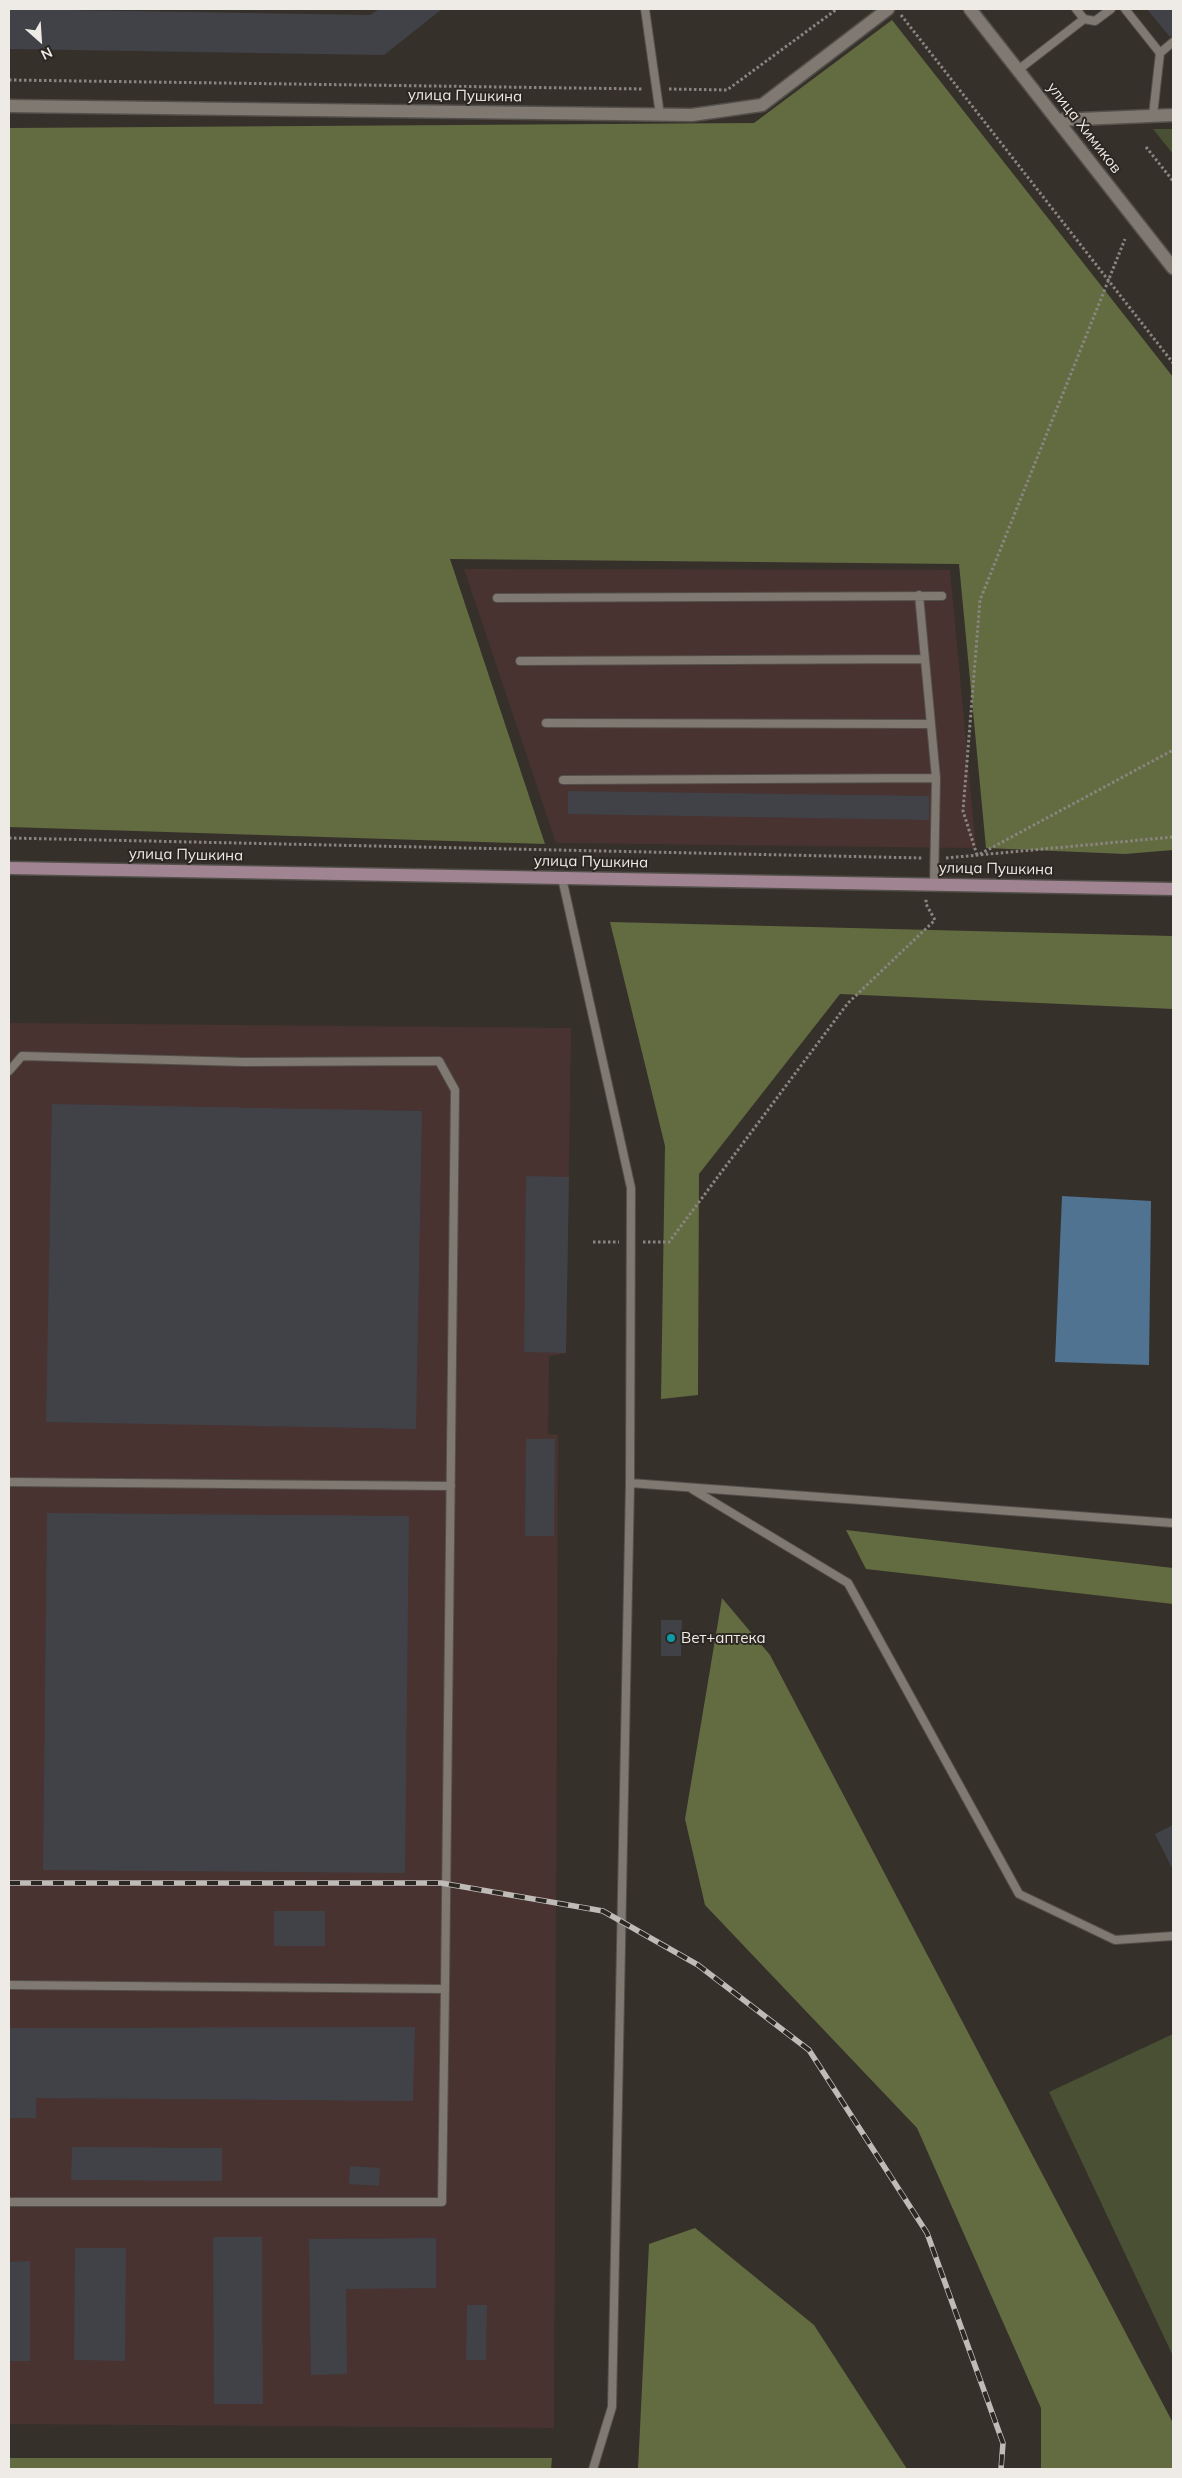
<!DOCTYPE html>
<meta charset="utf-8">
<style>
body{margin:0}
#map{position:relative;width:1182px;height:2478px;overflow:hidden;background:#36302b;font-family:Mulish,sans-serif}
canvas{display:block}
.frame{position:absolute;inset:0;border:10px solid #eeeae6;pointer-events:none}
.north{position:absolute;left:15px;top:15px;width:50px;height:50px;-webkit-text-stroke:4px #2c2721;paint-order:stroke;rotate:154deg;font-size:14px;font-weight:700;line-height:20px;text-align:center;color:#eeeae6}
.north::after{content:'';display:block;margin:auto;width:18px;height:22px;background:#eeeae6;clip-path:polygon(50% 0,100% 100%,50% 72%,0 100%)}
</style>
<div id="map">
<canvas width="1182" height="2478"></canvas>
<div class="frame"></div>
<div class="north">N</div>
</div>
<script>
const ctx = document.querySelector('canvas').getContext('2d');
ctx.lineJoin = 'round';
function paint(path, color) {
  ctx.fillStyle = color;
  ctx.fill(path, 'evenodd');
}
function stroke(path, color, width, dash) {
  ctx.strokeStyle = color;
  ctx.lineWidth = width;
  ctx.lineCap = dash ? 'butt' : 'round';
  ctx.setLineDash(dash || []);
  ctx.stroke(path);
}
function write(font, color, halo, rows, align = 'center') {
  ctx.font = font + ' Mulish,sans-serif';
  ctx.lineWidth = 4;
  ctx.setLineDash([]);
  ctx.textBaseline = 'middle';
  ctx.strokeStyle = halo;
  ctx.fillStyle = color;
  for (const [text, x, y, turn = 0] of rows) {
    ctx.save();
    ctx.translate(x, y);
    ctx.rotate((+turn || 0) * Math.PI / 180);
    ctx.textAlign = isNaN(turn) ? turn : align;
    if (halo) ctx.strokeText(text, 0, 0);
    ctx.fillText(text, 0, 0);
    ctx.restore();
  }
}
paint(new Path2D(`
 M 464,569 L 950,570 L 976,848 L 556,843 Z
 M 9,1023 L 571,1028 L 566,1353 L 549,1356 L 548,1434 L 558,1435 L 554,2428 L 9,2424 Z`), '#483330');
paint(new Path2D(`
 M 1153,129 L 1173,129 L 1173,154 Z
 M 1173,2034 L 1173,2356 L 1049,2092 Z`), '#4a5033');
paint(new Path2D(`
 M 892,20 L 1173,377 L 1173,850 L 1125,854 L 986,848 L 959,564 L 450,559 L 545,844 L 9,827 L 9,128 L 754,123 Z
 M 610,922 L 1173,936 L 1173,1009 L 840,994 L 699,1174 L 698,1395 L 661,1399 L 665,1146 Z
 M 846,1530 L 1173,1568 L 1173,1604 L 866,1569 Z
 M 722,1598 L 770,1655 L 1173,2423 L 1173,2469 L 1041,2469 L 1041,2408 L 917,2128 L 705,1905 L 685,1819 Z
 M 695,2228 L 814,2325 L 907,2469 L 638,2469 L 649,2244 Z
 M 9,2458 L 552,2458 L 551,2469 L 9,2469 Z`), '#636b41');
paint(new Path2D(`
 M 1062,1196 L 1151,1201 L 1149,1365 L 1055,1362 Z`), '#4f7390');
paint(new Path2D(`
 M 9,9 L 370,15 L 379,9 L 442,9 L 384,55 L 9,49 Z
 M 1147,9 L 1173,9 L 1173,36 L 1170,37 Z
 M 568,791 L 929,796 L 929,820 L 568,814 Z
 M 52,1104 L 422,1111 L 416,1429 L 46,1422 Z
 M 526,1176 L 569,1177 L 566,1353 L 524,1352 Z
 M 526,1439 L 555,1439 L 554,1536 L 525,1536 Z
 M 47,1513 L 409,1516 L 405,1873 L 43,1870 Z
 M 661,1620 L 682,1620 L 681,1656 L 661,1656 Z
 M 1173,1825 L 1173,1870 L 1155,1834 Z
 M 274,1911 L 325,1911 L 325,1946 L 274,1946 Z
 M 415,2027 L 413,2101 L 36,2098 L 36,2118 L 9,2118 L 9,2028 Z
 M 72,2147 L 222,2148 L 222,2181 L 71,2180 Z
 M 350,2166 L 380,2168 L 379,2186 L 349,2184 Z
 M 213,2237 L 262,2237 L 263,2404 L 214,2404 Z
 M 436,2238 L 436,2288 L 346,2289 L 347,2374 L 311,2375 L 309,2239 Z
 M 75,2248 L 126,2248 L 125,2361 L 74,2360 Z
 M 30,2261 L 30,2361 L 9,2361 L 9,2262 Z
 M 467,2305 L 487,2305 L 486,2360 L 466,2360 Z`), '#414148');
const service = new Path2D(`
 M 645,9 L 660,115
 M 1125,9 L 1160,53
 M 1084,19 L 1095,21 L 1111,9
 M 1018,70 L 1084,19 L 1076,9
 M 1153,115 L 1160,53 L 1173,42
 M 919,595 L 936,778 L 934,885
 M 497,598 L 942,596
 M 520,661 L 924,659
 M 546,723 L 930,724
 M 563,780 L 936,778
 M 562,878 L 631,1188 L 630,1483 L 612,2407 L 593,2469
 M 9,1071 L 22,1056 L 244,1062 L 439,1061 L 455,1090 L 445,1989 L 9,1985
 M 9,1482 L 451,1486
 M 630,1483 L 1173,1523
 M 692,1489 L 848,1583 L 1019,1894 L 1115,1940 L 1173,1936
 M 9,2202 L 442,2202 L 445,1989`);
const minor = new Path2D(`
 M 1057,120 L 1173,115`);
const tertiary = new Path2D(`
 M 970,9 L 1173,268
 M 9,106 L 692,115 L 762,105 L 888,9`);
const secondary = new Path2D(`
 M 9,868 L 1173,889`);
stroke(service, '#534f4a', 10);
stroke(minor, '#534f4a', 15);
stroke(tertiary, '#534f4a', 15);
stroke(secondary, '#534f4a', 15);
stroke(new Path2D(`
 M 901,15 L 1173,363
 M 9,80 L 643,89
 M 669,89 L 727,90 L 837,9
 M 1146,147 L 1173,181
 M 9,838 L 922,858
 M 980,854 L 1173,750
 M 977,855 L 963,811 L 980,600 L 1125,239
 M 946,858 L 1173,837
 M 593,1242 L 619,1242
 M 643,1242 L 669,1242 L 848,1003 L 935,920 L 926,904 L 926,899`), '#8a8580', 3, [2.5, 2.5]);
stroke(service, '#7f7972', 8);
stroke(minor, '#7f7972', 12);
stroke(tertiary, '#7f7972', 12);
stroke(secondary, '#a08491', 12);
const rail = new Path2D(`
 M 9,1883 L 441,1883 L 603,1911 L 698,1965 L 809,2050 L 927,2233 L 1003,2443 L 1001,2469`);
stroke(rail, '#bfbbb6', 5.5);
stroke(rail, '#2c2721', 4, [11]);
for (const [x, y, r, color] of [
 [671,1638,5,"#0f9aa8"]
]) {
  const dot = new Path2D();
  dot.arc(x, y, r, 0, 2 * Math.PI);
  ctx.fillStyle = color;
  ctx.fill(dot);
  stroke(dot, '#2c2721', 2);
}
write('15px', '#eeeae6', '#2c2721', [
 ["улица Пушкина",465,96,1],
 ["улица Химиков",1084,128,52],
 ["улица Пушкина",186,855,1],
 ["улица Пушкина",591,862,1],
 ["улица Пушкина",996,869,1]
]);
write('15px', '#eeeae6', '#2c2721', [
 ["Вет+аптека",681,1638]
], 'left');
</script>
